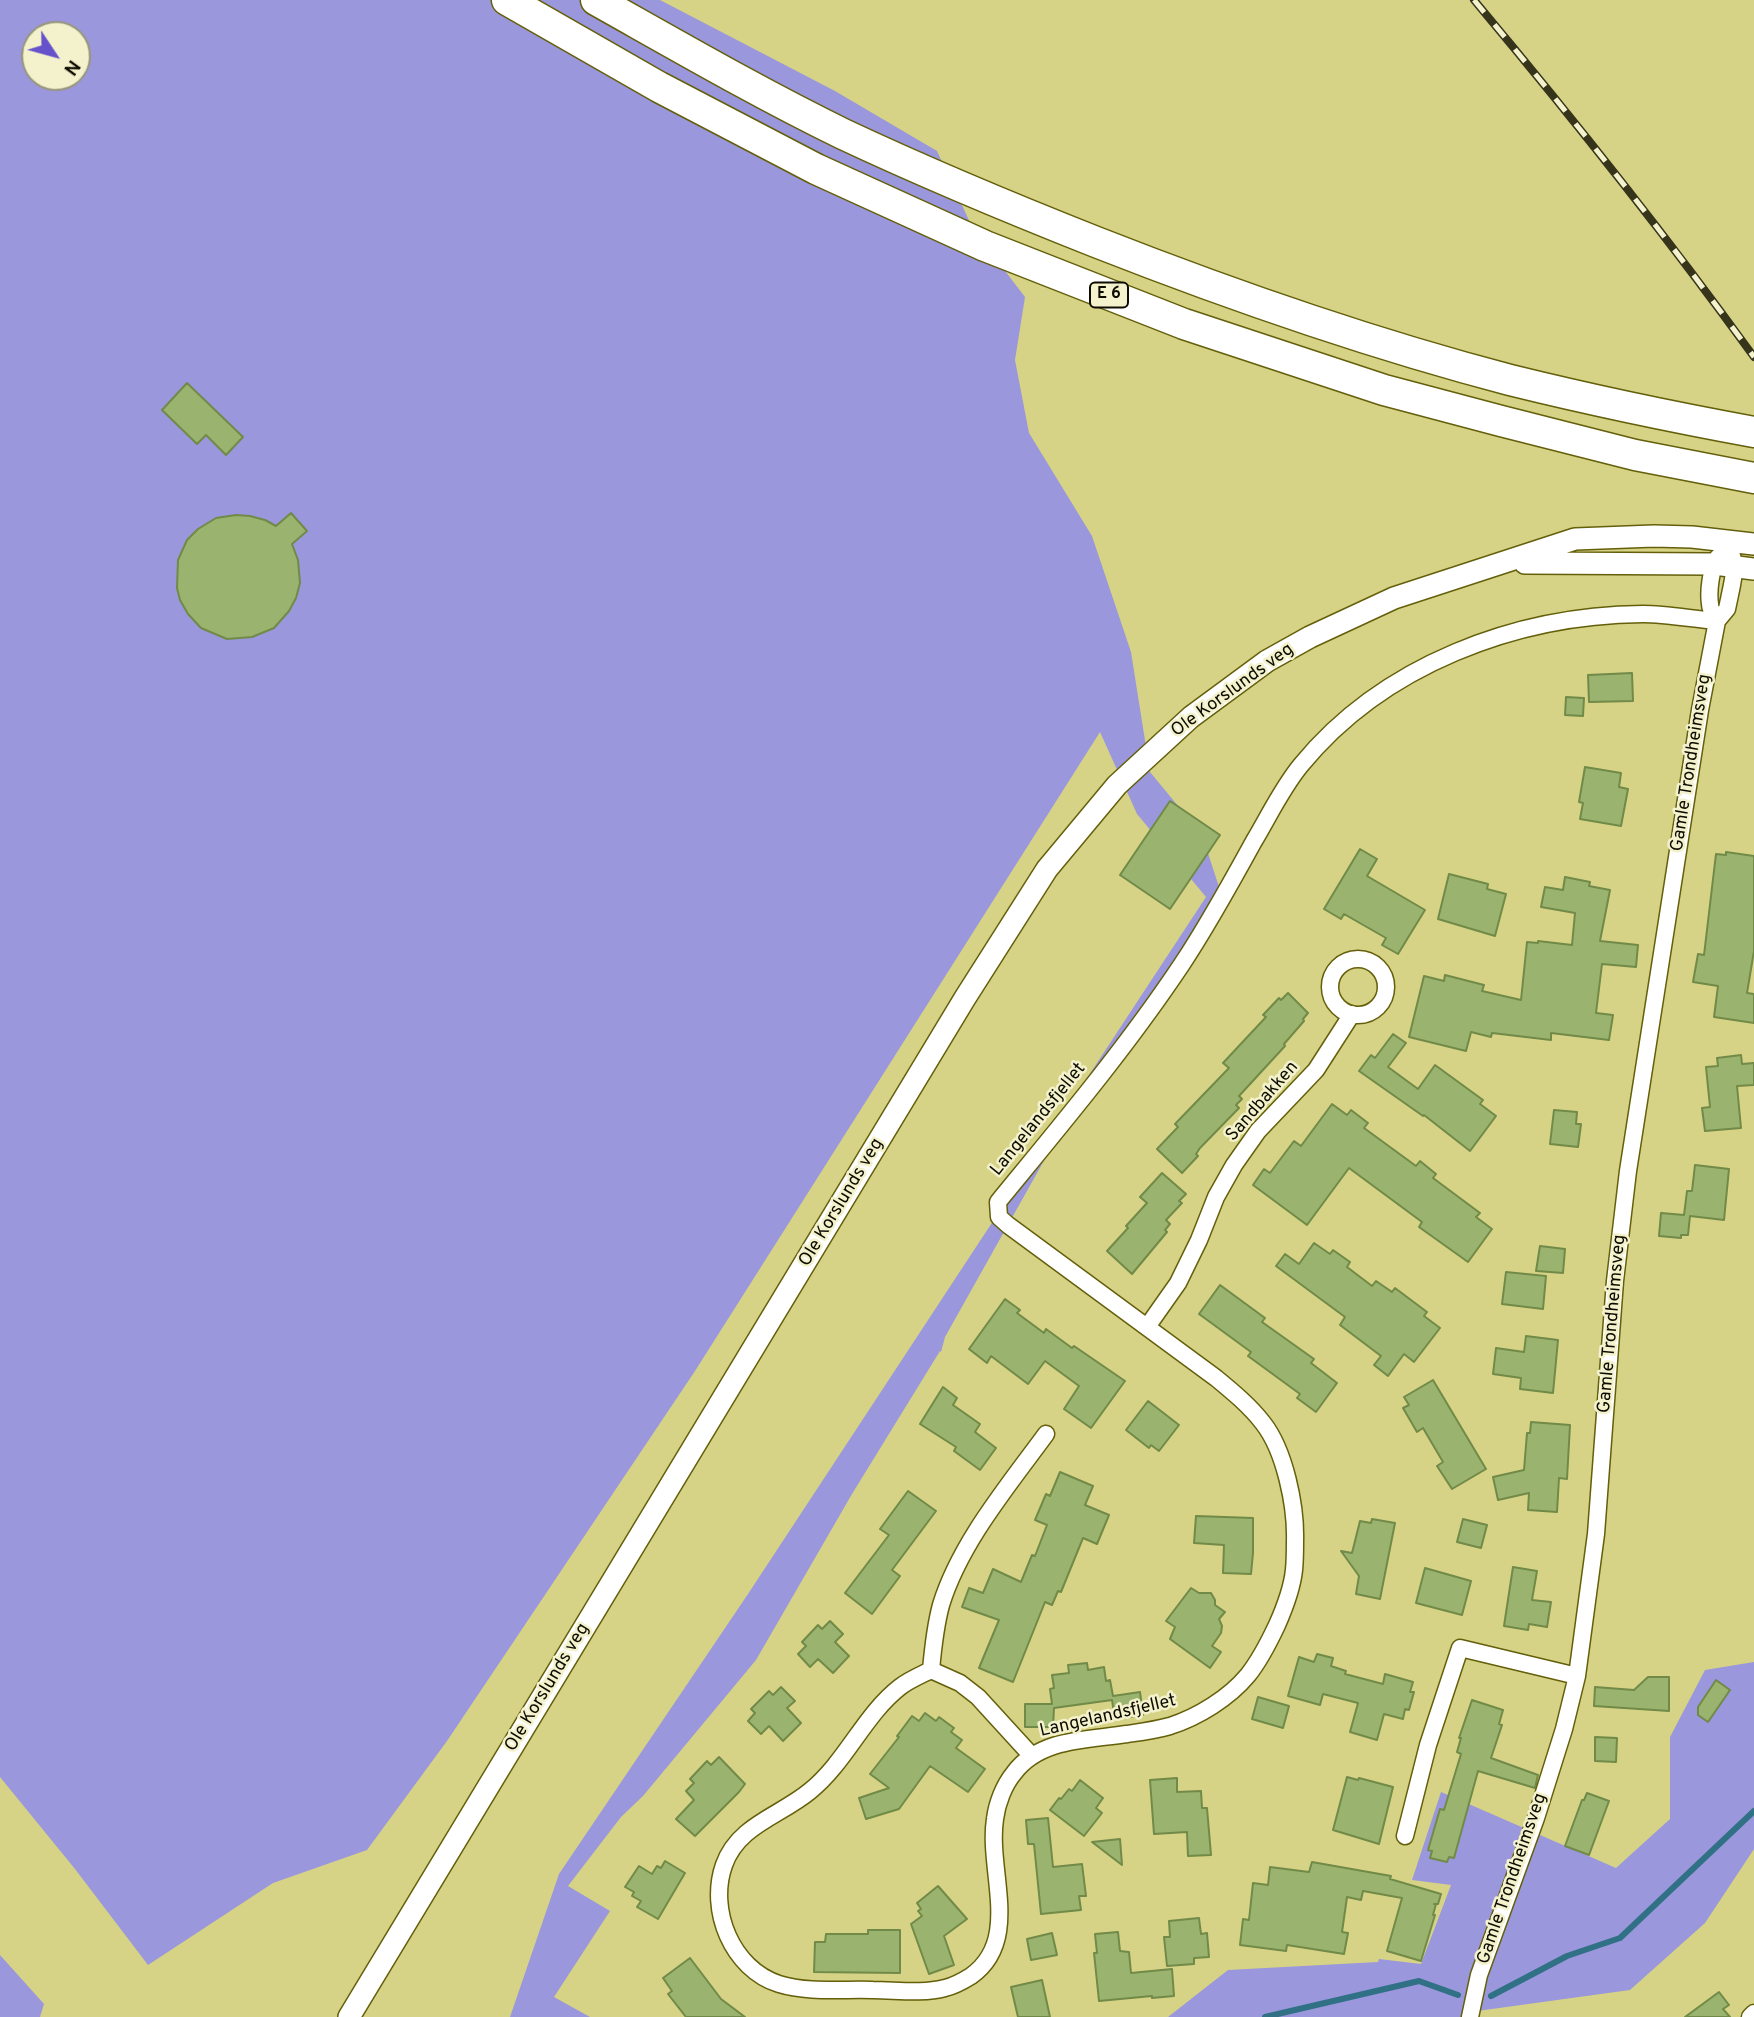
<!DOCTYPE html>
<style>
body{margin:0}
#map{position:relative;width:1754px;height:2017px;overflow:hidden;background:#d6d386;font-family:Overpass,sans-serif}
canvas{display:block}
.north{position:absolute;left:21px;top:21px;width:70px;height:70px;box-sizing:border-box;background:#f3f2cc;border:2px solid #97967a;border-radius:50%;rotate:126deg;font-size:19px;font-weight:700;line-height:28px;text-align:center;color:#0e0c00}
.north::after{content:'';display:block;margin:auto;width:24px;height:32px;background:#6652cb;clip-path:polygon(50% 0,100% 100%,50% 72%,0 100%)}
</style>
<div id="map">
<canvas width="1754" height="2017"></canvas>
<div class="north">N</div>
</div>
<script>
const ctx = document.querySelector('canvas').getContext('2d');
ctx.lineJoin = 'round';
function paint(path, color) {
  ctx.fillStyle = color;
  ctx.fill(path, 'evenodd');
}
function stroke(path, color, width, dash) {
  ctx.strokeStyle = color;
  ctx.lineWidth = width;
  ctx.lineCap = dash ? 'butt' : 'round';
  ctx.setLineDash(dash || []);
  ctx.stroke(path);
}
function write(font, color, halo, rows, align = 'center') {
  ctx.font = font + ' Overpass,sans-serif';
  ctx.lineWidth = 5;
  ctx.setLineDash([]);
  ctx.textBaseline = 'middle';
  ctx.strokeStyle = halo;
  ctx.fillStyle = color;
  for (const [text, x, y, turn = 0] of rows) {
    ctx.save();
    ctx.translate(x, y);
    ctx.rotate((+turn || 0) * Math.PI / 180);
    ctx.textAlign = isNaN(turn) ? turn : align;
    if (halo) ctx.strokeText(text, 0, 0);
    ctx.fillText(text, 0, 0);
    ctx.restore();
  }
}
paint(new Path2D(`
 M 0,0 L 660,0 L 835,91 L 937,151 L 973,229 L 1025,297 L 1015,360 L 1029,433 L 1092,536 L 1131,652 L 1150,772 L 1202,835 L 1223,899 L 1073,1109 L 945,1337 L 941,1352 L 940,1351 L 852,1494 L 756,1660 L 643,1796 L 621,1817 L 568,1886 L 610,1911 L 554,1997 L 590,2017 L 510,2017 L 559,1874 L 748,1594 L 1206,897 L 1137,814 L 1100,732 L 695,1371 L 447,1741 L 367,1850 L 273,1883 L 148,1965 L 75,1869 L 0,1777 ZM 35,35 L 77,35 L 77,77 L 35,77 Z
 M 1754,1662 L 1754,1849 L 1705,1923 L 1630,1990 L 1470,2012 L 1468,2017 L 1168,2017 L 1228,1970 L 1378,1962 L 1379,1959 L 1421,1964 L 1451,1885 L 1412,1880 L 1441,1792 L 1616,1868 L 1670,1819 L 1670,1737 L 1705,1670 Z
 M 0,1955 L 44,2004 L 40,2017 L 0,2017 Z`), '#9a97dc');
stroke(new Path2D(`
 M 1491,1996 L 1567,1956 L 1620,1938 L 1754,1811
 M 1265,2017 L 1419,1981 L 1458,1995`), '#307185', 6);
const building = new Path2D(`
 M 187,383 L 243,437 L 226,455 L 206,435 L 197,444 L 162,410 Z
 M 291,513 L 307,531 L 292,544 L 298,560 L 300,583 L 296,598 L 289,611 L 274,628 L 252,637 L 227,639 L 201,628 L 188,614 L 180,600 L 177,588 L 178,560 L 187,540 L 198,529 L 216,518 L 236,515 L 250,516 L 265,520 L 276,526 Z
 M 1632,673 L 1633,701 L 1589,702 L 1588,675 Z
 M 1566,697 L 1584,698 L 1583,716 L 1565,715 Z
 M 1585,767 L 1621,773 L 1619,787 L 1628,789 L 1621,826 L 1580,819 L 1583,803 L 1579,802 Z
 M 1170,801 L 1220,835 L 1170,909 L 1120,875 Z
 M 1360,849 L 1377,859 L 1367,876 L 1425,910 L 1398,954 L 1382,945 L 1386,938 L 1344,914 L 1341,919 L 1324,909 Z
 M 1726,852 L 1754,856 L 1754,951 L 1747,993 L 1754,994 L 1754,1023 L 1714,1017 L 1718,986 L 1693,982 L 1698,954 L 1704,955 L 1716,854 L 1726,855 Z
 M 1449,874 L 1488,884 L 1487,889 L 1506,894 L 1495,936 L 1438,919 Z
 M 1565,877 L 1590,882 L 1589,886 L 1610,890 L 1600,941 L 1638,945 L 1636,967 L 1602,964 L 1596,1013 L 1613,1015 L 1609,1040 L 1551,1033 L 1551,1040 L 1492,1033 L 1491,1037 L 1471,1032 L 1466,1051 L 1409,1037 L 1424,976 L 1444,981 L 1445,975 L 1484,985 L 1482,991 L 1521,1000 L 1527,942 L 1538,943 L 1538,941 L 1572,945 L 1575,913 L 1541,907 L 1545,887 L 1563,890 Z
 M 1288,993 L 1308,1013 L 1303,1019 L 1304,1021 L 1284,1044 L 1285,1046 L 1239,1096 L 1242,1099 L 1236,1105 L 1239,1108 L 1200,1148 L 1196,1154 L 1198,1156 L 1182,1173 L 1157,1149 L 1178,1127 L 1175,1124 L 1229,1068 L 1223,1063 L 1266,1017 L 1263,1015 L 1279,998 L 1281,1000 Z
 M 1393,1034 L 1406,1043 L 1388,1067 L 1418,1089 L 1435,1065 L 1483,1100 L 1480,1104 L 1496,1116 L 1470,1151 L 1424,1115 L 1423,1116 L 1359,1071 L 1371,1055 L 1375,1058 Z
 M 1741,1055 L 1742,1064 L 1754,1063 L 1754,1085 L 1737,1086 L 1741,1128 L 1705,1131 L 1702,1108 L 1710,1107 L 1706,1067 L 1718,1066 L 1717,1058 Z
 M 1332,1104 L 1347,1115 L 1351,1110 L 1368,1123 L 1364,1128 L 1416,1166 L 1420,1161 L 1436,1174 L 1433,1178 L 1480,1213 L 1476,1217 L 1492,1229 L 1468,1262 L 1419,1227 L 1422,1222 L 1349,1168 L 1307,1225 L 1253,1185 L 1264,1169 L 1270,1173 L 1294,1141 L 1301,1146 Z
 M 1554,1110 L 1577,1112 L 1576,1124 L 1581,1124 L 1578,1147 L 1550,1144 Z
 M 1695,1165 L 1729,1169 L 1724,1220 L 1690,1216 L 1688,1235 L 1681,1235 L 1681,1238 L 1659,1236 L 1661,1213 L 1684,1215 L 1687,1191 L 1692,1191 Z
 M 1162,1173 L 1186,1194 L 1179,1201 L 1182,1203 L 1166,1220 L 1170,1224 L 1165,1230 L 1167,1232 L 1132,1274 L 1107,1251 L 1128,1228 L 1126,1226 L 1147,1203 L 1140,1197 Z
 M 1314,1243 L 1330,1254 L 1333,1250 L 1350,1262 L 1347,1267 L 1372,1286 L 1376,1281 L 1392,1292 L 1395,1288 L 1427,1312 L 1424,1316 L 1440,1328 L 1414,1362 L 1404,1354 L 1388,1376 L 1374,1365 L 1381,1356 L 1340,1325 L 1345,1317 L 1276,1266 L 1285,1254 L 1299,1264 Z
 M 1540,1246 L 1565,1249 L 1563,1273 L 1536,1271 Z
 M 1506,1272 L 1546,1276 L 1543,1309 L 1502,1304 Z
 M 1220,1285 L 1265,1318 L 1262,1322 L 1314,1359 L 1311,1363 L 1337,1383 L 1316,1412 L 1297,1398 L 1300,1394 L 1248,1356 L 1251,1352 L 1199,1314 Z
 M 1005,1299 L 1020,1310 L 1017,1313 L 1044,1333 L 1046,1329 L 1072,1348 L 1074,1346 L 1125,1381 L 1091,1428 L 1064,1409 L 1079,1386 L 1045,1361 L 1028,1384 L 991,1356 L 987,1363 L 969,1349 Z
 M 1526,1336 L 1558,1340 L 1553,1393 L 1520,1389 L 1521,1378 L 1493,1374 L 1496,1348 L 1524,1352 Z
 M 1433,1380 L 1486,1469 L 1452,1489 L 1437,1466 L 1443,1462 L 1423,1428 L 1417,1432 L 1403,1408 L 1409,1405 L 1404,1397 Z
 M 943,1387 L 957,1398 L 953,1405 L 980,1424 L 975,1432 L 996,1448 L 980,1470 L 954,1451 L 956,1447 L 920,1424 Z
 M 1148,1401 L 1179,1425 L 1159,1451 L 1151,1445 L 1149,1448 L 1126,1430 Z
 M 1531,1422 L 1570,1425 L 1567,1479 L 1559,1478 L 1557,1512 L 1528,1510 L 1529,1493 L 1498,1500 L 1493,1477 L 1524,1470 L 1527,1433 L 1530,1433 Z
 M 1060,1472 L 1093,1486 L 1085,1505 L 1109,1515 L 1097,1544 L 1083,1538 L 1061,1592 L 1058,1591 L 1052,1605 L 1045,1602 L 1013,1682 L 979,1668 L 999,1620 L 962,1607 L 969,1588 L 983,1593 L 993,1569 L 1021,1582 L 1032,1555 L 1035,1556 L 1047,1525 L 1035,1520 L 1046,1494 L 1050,1496 Z
 M 908,1491 L 936,1511 L 892,1570 L 900,1576 L 872,1614 L 845,1593 L 889,1535 L 880,1529 Z
 M 1196,1516 L 1253,1518 L 1253,1553 L 1251,1574 L 1223,1573 L 1224,1545 L 1194,1543 Z
 M 1372,1519 L 1395,1523 L 1380,1599 L 1356,1594 L 1359,1576 L 1341,1551 L 1352,1553 L 1360,1521 L 1371,1523 Z
 M 1463,1519 L 1487,1525 L 1481,1548 L 1457,1542 Z
 M 1513,1567 L 1537,1571 L 1532,1600 L 1551,1602 L 1547,1627 L 1529,1624 L 1528,1630 L 1504,1626 Z
 M 1425,1568 L 1471,1581 L 1462,1615 L 1416,1603 Z
 M 1191,1588 L 1199,1593 L 1211,1593 L 1215,1600 L 1215,1605 L 1225,1612 L 1219,1619 L 1222,1626 L 1221,1633 L 1212,1646 L 1221,1652 L 1210,1668 L 1170,1639 L 1175,1627 L 1166,1621 Z
 M 830,1621 L 843,1634 L 835,1642 L 849,1656 L 833,1673 L 818,1659 L 810,1667 L 798,1654 L 806,1646 L 802,1642 L 818,1625 L 822,1629 Z
 M 1317,1654 L 1333,1658 L 1331,1666 L 1346,1671 L 1345,1674 L 1383,1684 L 1385,1674 L 1413,1682 L 1410,1692 L 1414,1692 L 1409,1710 L 1405,1709 L 1403,1719 L 1384,1714 L 1377,1740 L 1350,1732 L 1358,1703 L 1323,1694 L 1320,1705 L 1288,1696 L 1299,1657 L 1314,1662 Z
 M 1087,1663 L 1088,1670 L 1104,1667 L 1106,1681 L 1110,1680 L 1113,1696 L 1140,1692 L 1143,1715 L 1115,1719 L 1112,1700 L 1054,1708 L 1053,1727 L 1025,1727 L 1025,1704 L 1052,1704 L 1050,1689 L 1054,1688 L 1052,1675 L 1069,1673 L 1068,1665 Z
 M 1648,1677 L 1669,1677 L 1669,1711 L 1594,1706 L 1595,1687 L 1634,1690 Z
 M 1716,1680 L 1730,1690 L 1708,1722 L 1698,1715 L 1698,1707 Z
 M 781,1687 L 795,1701 L 787,1708 L 801,1723 L 783,1741 L 769,1726 L 761,1734 L 748,1721 L 755,1713 L 751,1709 L 769,1691 L 773,1695 Z
 M 1258,1697 L 1289,1706 L 1283,1728 L 1252,1719 Z
 M 1472,1700 L 1503,1710 L 1499,1724 L 1502,1725 L 1491,1758 L 1538,1775 L 1535,1788 L 1478,1771 L 1454,1858 L 1449,1857 L 1447,1862 L 1430,1858 L 1432,1851 L 1428,1850 L 1440,1809 L 1444,1810 L 1461,1754 L 1457,1752 L 1461,1738 L 1459,1738 Z
 M 925,1713 L 936,1721 L 939,1717 L 954,1728 L 951,1732 L 962,1740 L 956,1748 L 985,1769 L 968,1792 L 930,1766 L 899,1809 L 866,1819 L 859,1798 L 889,1788 L 870,1774 L 899,1737 L 897,1736 L 912,1716 L 919,1721 Z
 M 1595,1737 L 1617,1738 L 1616,1762 L 1595,1761 Z
 M 719,1757 L 745,1784 L 739,1792 L 695,1836 L 676,1819 L 694,1800 L 686,1791 L 694,1783 L 690,1779 L 707,1761 L 711,1765 Z
 M 1347,1777 L 1358,1780 L 1359,1778 L 1393,1787 L 1379,1844 L 1333,1830 Z
 M 1177,1778 L 1177,1792 L 1201,1791 L 1202,1808 L 1207,1808 L 1211,1855 L 1188,1856 L 1187,1832 L 1154,1834 L 1150,1780 Z
 M 1080,1780 L 1103,1798 L 1096,1808 L 1102,1813 L 1084,1836 L 1050,1810 L 1059,1798 L 1061,1799 L 1069,1789 L 1072,1791 Z
 M 1587,1793 L 1609,1801 L 1589,1855 L 1565,1846 L 1582,1800 L 1584,1800 Z
 M 1048,1818 L 1053,1867 L 1082,1864 L 1086,1896 L 1079,1896 L 1081,1910 L 1041,1914 L 1034,1844 L 1028,1844 L 1026,1820 Z
 M 1120,1839 L 1122,1865 L 1092,1842 Z
 M 665,1861 L 685,1873 L 658,1919 L 637,1907 L 641,1901 L 632,1896 L 634,1892 L 625,1887 L 639,1866 L 652,1874 L 657,1866 L 661,1868 Z
 M 1312,1862 L 1391,1876 L 1390,1879 L 1441,1894 L 1438,1904 L 1434,1904 L 1436,1904 L 1433,1915 L 1435,1915 L 1421,1961 L 1387,1951 L 1402,1898 L 1363,1891 L 1361,1900 L 1347,1897 L 1342,1932 L 1348,1933 L 1344,1954 L 1287,1945 L 1286,1951 L 1240,1945 L 1243,1919 L 1249,1920 L 1253,1883 L 1268,1885 L 1270,1867 L 1309,1872 Z
 M 938,1886 L 967,1919 L 944,1936 L 954,1965 L 929,1974 L 911,1924 L 922,1916 L 918,1911 L 921,1909 L 917,1903 Z
 M 1199,1918 L 1201,1934 L 1207,1933 L 1209,1957 L 1194,1958 L 1194,1964 L 1167,1966 L 1164,1937 L 1170,1937 L 1169,1921 Z
 M 868,1930 L 900,1930 L 900,1973 L 814,1972 L 815,1942 L 825,1942 L 826,1934 L 868,1934 Z
 M 1118,1932 L 1120,1951 L 1129,1952 L 1131,1973 L 1172,1969 L 1174,1996 L 1152,1998 L 1152,1996 L 1099,2001 L 1094,1953 L 1097,1953 L 1095,1934 Z
 M 1052,1933 L 1057,1955 L 1031,1960 L 1027,1939 Z
 M 690,1958 L 721,1999 L 745,2017 L 686,2017 L 668,1994 L 672,1991 L 663,1978 Z
 M 1042,1980 L 1050,2017 L 1018,2017 L 1011,1987 Z
 M 1719,1992 L 1729,2005 L 1723,2009 L 1730,2017 L 1685,2017 Z`);
paint(building, '#9ab470');
stroke(building, '#718a47', 2);
const minor = new Path2D(`
 M 1717,621 C 1714,616 1710,610 1710,604 C 1708,591 1711,568 1718,557
 M1330 987a28 28 0 1 1 56 0a28 28 0 1 1-56 0Z
 M 1147,1327 L 1178,1283 L 1199,1240 L 1216,1197 L 1234,1165 L 1258,1131 L 1316,1070 L 1352,1014
 M 1046,1434 C 1008,1486 960,1543 941,1605 C 935,1627 933,1648 931,1670 C 921,1675 909,1680 900,1687 C 864,1715 846,1762 810,1791 C 780,1816 738,1825 724,1865 C 708,1910 732,1969 779,1984 C 808,1993 842,1989 873,1990 C 896,1990 922,1994 945,1988 C 954,1986 963,1981 971,1976 C 1022,1940 987,1871 995,1819 C 997,1803 1004,1785 1014,1773 C 1040,1738 1089,1740 1127,1734 C 1141,1732 1156,1730 1170,1726 C 1198,1717 1229,1698 1248,1675 C 1260,1660 1269,1642 1277,1625 C 1285,1607 1292,1589 1294,1570 C 1295,1560 1295,1550 1295,1541 C 1296,1506 1285,1451 1263,1423 C 1250,1406 1233,1392 1216,1378 L 1008,1225 L 999,1217 L 998,1202 C 1061,1125 1126,1048 1182,964 C 1208,925 1231,883 1254,841 C 1269,816 1282,788 1301,765 C 1383,665 1516,615 1643,614 C 1667,614 1692,619 1717,621
 M 931,1670 L 960,1683 L 978,1697 L 1031,1755
 M 1405,1836 L 1428,1745 L 1460,1648 L 1577,1676
 M 1470,2017 L 1479,1975 L 1536,1818 L 1564,1729 L 1577,1676 L 1596,1534 L 1615,1281 L 1628,1171 L 1700,710 L 1717,621 L 1727,609 L 1732,585 L 1735,567 L 1728,541
 M 1750,2017 L 1754,2013`);
const tertiary = new Path2D(`
 M 1525,563 L 1714,564 L 1754,569
 M 349,2017 L 965,998 L 1047,869 L 1117,785 L 1191,717 L 1267,661 L 1310,637 L 1394,598 L 1575,539 L 1654,536 L 1692,537 L 1754,544`);
const motorway = new Path2D(`
 M 507,0 L 659,87 L 816,169 L 985,246 L 1184,324 L 1384,390 L 1501,421 L 1635,455 L 1754,478
 M 596,0 C 678,46 759,93 843,134 C 926,173 1010,208 1096,242 C 1231,295 1369,343 1510,380 C 1591,400 1672,417 1754,432`);
stroke(minor, '#645f0a', 19);
stroke(tertiary, '#645f0a', 24);
stroke(motorway, '#645f0a', 33);
stroke(minor, '#fff', 16);
stroke(tertiary, '#fff', 21);
stroke(motorway, '#fff', 30);
const rail = new Path2D(`
 M 1474,0 C 1571,116 1665,234 1754,357`);
stroke(rail, '#36341b', 8);
stroke(rail, '#f3f2cc', 5, [16]);
for (const [x, y, w] of [
 [1109,295,38]
]) {
  const box = new Path2D();
  box.roundRect(x - w / 2, y - 12.5, w, 25, 5);
  ctx.fillStyle = '#f3f2cc';
  ctx.fill(box);
  stroke(box, '#0e0c00', 2);
}
write('bold 16px', '#0e0c00', null, [
 ["E 6",1109,295]
]);
write('18px', '#0e0c00', '#f3f2cc', [
 ["Ole Korslunds veg",1233,691,-36],
 ["Gamle Trondheimsveg",1692,763,-81],
 ["Sandbakken",1263,1102,-49],
 ["Langelandsfjellet",1039,1120,-51],
 ["Ole Korslunds veg",842,1203,-59],
 ["Gamle Trondheimsveg",1613,1324,-85],
 ["Ole Korslunds veg",548,1688,-59],
 ["Langelandsfjellet",1108,1717,-13],
 ["Gamle Trondheimsveg",1513,1879,-71]
]);
</script>
